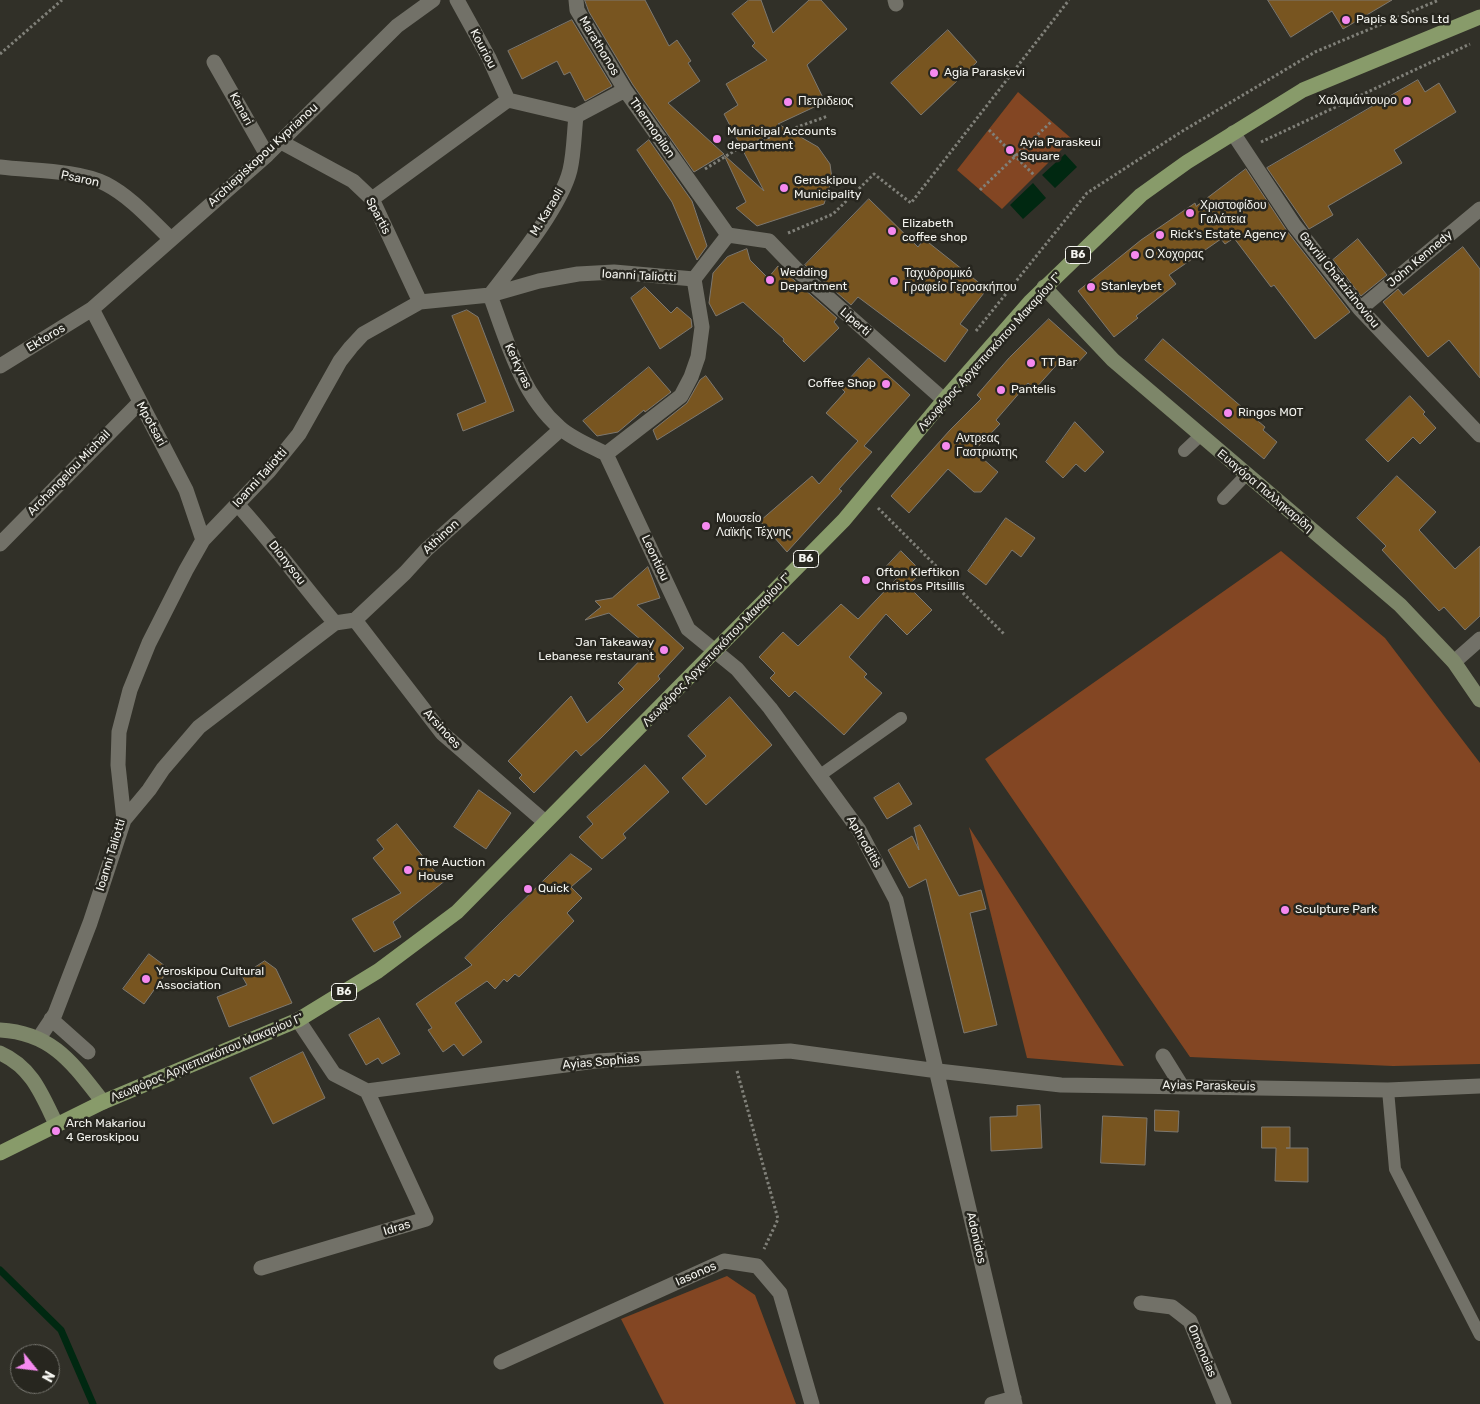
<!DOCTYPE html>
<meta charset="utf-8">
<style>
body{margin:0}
#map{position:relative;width:1480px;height:1404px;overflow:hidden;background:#313028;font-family:Rubik,sans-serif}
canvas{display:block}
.north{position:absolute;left:10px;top:1344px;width:50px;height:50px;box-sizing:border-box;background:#27261f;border:1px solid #797872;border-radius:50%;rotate:119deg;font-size:14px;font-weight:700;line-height:20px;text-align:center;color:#f3f3ee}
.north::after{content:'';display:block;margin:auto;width:18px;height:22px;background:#f589ef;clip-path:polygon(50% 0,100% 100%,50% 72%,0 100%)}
</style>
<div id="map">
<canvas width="1480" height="1404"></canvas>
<div class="north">N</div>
</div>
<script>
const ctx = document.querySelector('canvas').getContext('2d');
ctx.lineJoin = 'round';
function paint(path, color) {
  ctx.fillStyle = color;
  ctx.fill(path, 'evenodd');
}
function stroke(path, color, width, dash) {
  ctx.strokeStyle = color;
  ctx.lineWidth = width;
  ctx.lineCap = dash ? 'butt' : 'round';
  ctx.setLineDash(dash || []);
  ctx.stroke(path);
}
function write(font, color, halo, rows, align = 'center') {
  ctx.font = font + ' Rubik,sans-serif';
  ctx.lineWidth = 5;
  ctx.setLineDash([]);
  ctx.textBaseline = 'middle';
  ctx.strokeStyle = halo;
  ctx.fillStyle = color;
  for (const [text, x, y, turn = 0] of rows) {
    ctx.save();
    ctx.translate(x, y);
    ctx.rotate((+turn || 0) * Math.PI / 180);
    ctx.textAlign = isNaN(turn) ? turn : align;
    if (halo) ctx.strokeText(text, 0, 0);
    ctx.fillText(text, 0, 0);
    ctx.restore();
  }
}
paint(new Path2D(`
 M 1018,92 L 1072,139 L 1002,209 L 957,170 Z
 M 1281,551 L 1385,638 L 1480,763 L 1480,1064 L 1393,1066 L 1190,1057 L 985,759 Z
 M 969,827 L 1124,1066 L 1027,1058 Z
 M 727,1276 L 755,1295 L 796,1404 L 664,1404 L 621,1319 Z`), '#834623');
paint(new Path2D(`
 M 1065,154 L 1077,167 L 1055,188 L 1042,175 Z
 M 1033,183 L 1046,198 L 1023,219 L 1010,205 Z`), '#002811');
stroke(new Path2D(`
 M 0,1270 L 61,1330 L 93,1404`), '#002811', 7);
const building = new Path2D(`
 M 585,0 L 645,0 L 669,46 L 677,40 L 691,61 L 688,63 L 700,81 L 668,103 L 724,154 L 694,172 L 633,85 L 589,12 Z
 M 749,0 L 761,0 L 773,33 L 809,0 L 821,0 L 847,29 L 807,65 L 825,102 L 778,124 L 818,147 L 830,164 L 832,179 L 824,204 L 757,226 L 736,208 L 746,202 L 724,155 L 764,191 L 724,114 L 738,105 L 726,84 L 767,60 L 752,46 L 755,43 L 732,14 Z
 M 1268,0 L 1392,0 L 1343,29 L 1332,11 L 1291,37 Z
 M 572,20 L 612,86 L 585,101 L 570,72 L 564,75 L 557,61 L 522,79 L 508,51 Z
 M 948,30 L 977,62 L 921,115 L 891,83 Z
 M 1418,80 L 1425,92 L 1439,83 L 1456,112 L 1394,150 L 1402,163 L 1328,206 L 1333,215 L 1309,229 L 1267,168 Z
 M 649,140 L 692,201 L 707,246 L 697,260 L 672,202 L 637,150 Z
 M 1246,169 L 1287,231 L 1350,312 L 1315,339 L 1274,285 L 1271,287 L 1234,238 L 1225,244 L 1221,239 L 1169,275 L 1176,284 L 1136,316 L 1138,318 L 1114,337 L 1078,291 L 1141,240 L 1195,203 L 1196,206 Z
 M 869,199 L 918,247 L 924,239 L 987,289 L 960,324 L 968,330 L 945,362 L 858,297 L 851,305 L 805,265 Z
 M 1358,239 L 1387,275 L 1361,296 L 1333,260 Z
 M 1463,247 L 1480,269 L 1480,378 L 1449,340 L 1428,357 L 1383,302 L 1398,289 L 1403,295 Z
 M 747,249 L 750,260 L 768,278 L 778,266 L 837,318 L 834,322 L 839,328 L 804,362 L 783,341 L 784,339 L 743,302 L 716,316 L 709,303 L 713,273 L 727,257 Z
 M 645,287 L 671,313 L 677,307 L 691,319 L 692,327 L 660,349 L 631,298 Z
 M 467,310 L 478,317 L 514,411 L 463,431 L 457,414 L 486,402 L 452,316 Z
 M 1049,319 L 1087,353 L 1072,369 L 1061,360 L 1035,389 L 1028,383 L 996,420 L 1000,424 L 974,451 L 998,472 L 981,492 L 974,492 L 948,469 L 909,513 L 891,496 L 950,430 L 981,399 L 977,395 L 1009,358 Z
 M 1163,339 L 1265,427 L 1263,430 L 1277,442 L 1264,459 L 1145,360 Z
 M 869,358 L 910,395 L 864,446 L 872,452 L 839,489 L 842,491 L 787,552 L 760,521 L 812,476 L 819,484 L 858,441 L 826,413 L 845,392 L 841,388 Z
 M 649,367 L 671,392 L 645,412 L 644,410 L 618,432 L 597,436 L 583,421 Z
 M 706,376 L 723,399 L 657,440 L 653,430 L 687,403 L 700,380 Z
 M 1410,396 L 1425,412 L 1423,414 L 1436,428 L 1420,444 L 1413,437 L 1388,462 L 1366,440 Z
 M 1075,422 L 1104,452 L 1085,472 L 1076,464 L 1063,478 L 1046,462 Z
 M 1397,476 L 1436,512 L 1419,530 L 1455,569 L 1480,546 L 1480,616 L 1465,630 L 1444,607 L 1439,611 L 1382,550 L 1386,546 L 1357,518 Z
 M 1006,518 L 1035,538 L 1021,557 L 1012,550 L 986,585 L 968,571 Z
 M 901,551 L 922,572 L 908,586 L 932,610 L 907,635 L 886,614 L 849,657 L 867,674 L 864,677 L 882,693 L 844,735 L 795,691 L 789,697 L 770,678 L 775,673 L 759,657 L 783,632 L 798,646 L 841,604 L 858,619 L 898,577 L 887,566 Z
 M 648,567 L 660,598 L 637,605 L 684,648 L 658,676 L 660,679 L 601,738 L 581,756 L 576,750 L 534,793 L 519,778 L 522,775 L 508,761 L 571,696 L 587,723 L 624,689 L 618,683 L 649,651 L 641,643 L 642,641 L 609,613 L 585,620 L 601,607 L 595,601 L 612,598 Z
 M 730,697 L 772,745 L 706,805 L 682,778 L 706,756 L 688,736 Z
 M 645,765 L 669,792 L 623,834 L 626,838 L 602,859 L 579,837 L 593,824 L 587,817 Z
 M 899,783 L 912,804 L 887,819 L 874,798 Z
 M 479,790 L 511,813 L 486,849 L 454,827 Z
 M 397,824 L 437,874 L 441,872 L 446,880 L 393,922 L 401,937 L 374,952 L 352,919 L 401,893 L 373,858 L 384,849 L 377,840 Z
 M 920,825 L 959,896 L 981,890 L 986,909 L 970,913 L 997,1025 L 964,1033 L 926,879 L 909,888 L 888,850 L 912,836 L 919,850 L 914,828 Z
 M 571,854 L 592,869 L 571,887 L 582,898 L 567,913 L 574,921 L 519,977 L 515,974 L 507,982 L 504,979 L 495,989 L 487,981 L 455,1003 L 482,1042 L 463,1056 L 454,1044 L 443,1052 L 428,1030 L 432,1028 L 416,1004 L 472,965 L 465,958 Z
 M 149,954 L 169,969 L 144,1004 L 123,989 Z
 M 265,961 L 276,969 L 292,1003 L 229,1027 L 217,997 L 247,985 L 242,976 Z
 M 379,1018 L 400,1054 L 382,1064 L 378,1058 L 366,1065 L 349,1035 Z
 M 303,1052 L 325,1098 L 273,1124 L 250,1078 Z
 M 1040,1105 L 1042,1148 L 991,1151 L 990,1117 L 1017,1116 L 1017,1106 Z
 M 1155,1110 L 1179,1111 L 1178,1132 L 1155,1131 Z
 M 1103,1116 L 1147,1118 L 1145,1165 L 1101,1163 Z
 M 1262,1127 L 1290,1127 L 1290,1148 L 1286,1148 L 1308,1148 L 1308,1182 L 1275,1181 L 1276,1148 L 1262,1148 Z`);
paint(building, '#785520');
stroke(building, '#7d7870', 1);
stroke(new Path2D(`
 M 0,54 L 62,0
 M 989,130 L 1035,176
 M 1261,142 L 1470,44
 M 705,169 L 739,148 L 828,116
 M 980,190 L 1052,121
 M 788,233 L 833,214 L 874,174 L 911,203 L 1069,0
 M 976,331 L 1087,193 L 1181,132 L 1315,52 L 1439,0
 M 878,508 L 1004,634
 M 737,1071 L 778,1219 L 764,1249`), '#808079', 3, [2.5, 2.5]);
stroke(new Path2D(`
 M 1184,451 L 1200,436
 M 1223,499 L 1247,474
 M 819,776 L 901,718
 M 1388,1090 L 1395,1169 L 1480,1335`), '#727168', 12);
stroke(new Path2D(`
 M 457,0 L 489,58 L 508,100
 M 576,0 L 577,10 L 625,90 L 728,235
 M 895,0 L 896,4
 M 214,62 L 267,155
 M 576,116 C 574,134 574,153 570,170 C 561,207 514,264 490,295 C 507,341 521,394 559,427 C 572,439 591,446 606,454
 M 1233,133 L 1294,225 L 1360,309 L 1480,435
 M 281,142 L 353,181 L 372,199 L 420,302
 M 0,167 C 32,171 78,170 106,184 C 131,197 151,220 171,239
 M 372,199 L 508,100 L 576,116 L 625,90
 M 728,235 L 769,241 L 798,271 L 944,400
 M 694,279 L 728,235
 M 92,309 L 186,490 L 203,540
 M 1360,309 L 1480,209
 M 0,366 L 92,309 L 267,155 L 397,26 L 433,0
 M 606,454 L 688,629 L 737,669 L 770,708 L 859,830 L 896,900 L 1015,1404
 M 606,454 L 681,396 L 691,377 L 698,357 L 702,327 L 694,279
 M 237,504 C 272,542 302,584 335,623
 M 0,544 L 139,403
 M 355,620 L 442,733 L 545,822
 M 1454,662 L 1480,639
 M 124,820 L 149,790 L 163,769 L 199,727 L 335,623 L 355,620 L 405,573 L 426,550 L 561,429
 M 51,1019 L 88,1052
 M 298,1020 L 334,1074 L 367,1091 L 596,1061 L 790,1051 L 938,1071 L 1061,1085 L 1388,1090 L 1480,1086
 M 39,1038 L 55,1014 L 90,923 L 124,820 L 118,765 L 119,732 L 130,690 L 149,643 L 186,570 L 203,540 L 269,471 L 299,434 L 340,361 L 351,347 L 363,334 L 420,302 L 490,295 L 539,281 L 578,274 L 614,272 L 694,279
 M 1163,1056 L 1181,1085
 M 261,1268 L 426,1219 L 367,1091
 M 1141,1303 L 1172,1307 L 1190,1321 L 1224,1404
 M 501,1362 L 724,1261 L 757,1266 L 780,1293 L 812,1404
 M 992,1404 L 1014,1398`), '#727168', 15);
stroke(new Path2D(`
 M 1044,287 L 1113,360 L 1400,605 L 1454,662 L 1480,700
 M 0,1030 C 53,1033 73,1064 103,1102
 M 0,1053 C 32,1067 42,1095 56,1124`), '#7d8669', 15);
stroke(new Path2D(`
 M 0,1153 L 103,1102 L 298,1020 L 378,971 L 457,912 L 844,520 L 944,400 L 1030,302 L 1141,195 L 1187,162 L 1303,90 L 1480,17`), '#889b6a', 15);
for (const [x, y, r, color] of [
 [1346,20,5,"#f589ef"],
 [934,73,5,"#f589ef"],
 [1407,101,5,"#f589ef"],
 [788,102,5,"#f589ef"],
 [717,139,5,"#f589ef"],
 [1010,150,5,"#f589ef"],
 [784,188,5,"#f589ef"],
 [1190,213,5,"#f589ef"],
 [892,231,5,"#f589ef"],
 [1160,235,5,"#f589ef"],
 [1135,255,5,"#f589ef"],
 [770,280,5,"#f589ef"],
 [894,281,5,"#f589ef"],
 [1091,287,5,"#f589ef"],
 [1031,363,5,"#f589ef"],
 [886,384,5,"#f589ef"],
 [1001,390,5,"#f589ef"],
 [1228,413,5,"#f589ef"],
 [946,446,5,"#f589ef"],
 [706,526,5,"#f589ef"],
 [866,580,5,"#f589ef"],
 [664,650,5,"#f589ef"],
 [408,870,5,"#f589ef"],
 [528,889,5,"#f589ef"],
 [1285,910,5,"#f589ef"],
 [146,979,5,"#f589ef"],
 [56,1131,5,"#f589ef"]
]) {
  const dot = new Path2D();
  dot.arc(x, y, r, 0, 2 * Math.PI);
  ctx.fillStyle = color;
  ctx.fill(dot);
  stroke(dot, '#27261f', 2);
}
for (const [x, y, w] of [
 [1078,255,25],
 [806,559,25],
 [344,992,25]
]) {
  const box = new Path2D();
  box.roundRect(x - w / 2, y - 8.5, w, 17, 4);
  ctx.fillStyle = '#27261f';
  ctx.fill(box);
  stroke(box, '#f3f3ee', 1);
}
write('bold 11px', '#f3f3ee', null, [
 ["B6",1078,255],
 ["B6",806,559],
 ["B6",344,992]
]);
write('12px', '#f3f3ee', '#27261f', [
 ["Papis & Sons Ltd",1356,20],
 ["Agia Paraskevi",944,73],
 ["Χαλαμάντουρο",1397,101,"right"],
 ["Πετριδειος",798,102],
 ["Municipal Accounts",727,132],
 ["department",727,146],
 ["Ayia Paraskeui",1020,143],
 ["Square",1020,157],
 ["Geroskipou",794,181],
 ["Municipality",794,195],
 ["Χριστοφίδου",1200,206],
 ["Γαλάτεια",1200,220],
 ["Elizabeth",902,224],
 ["coffee shop",902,238],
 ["Rick's Estate Agency",1170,235],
 ["Ο Χοχορας",1145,255],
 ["Wedding",780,273],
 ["Department",780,287],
 ["Ταχυδρομικό",904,274],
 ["Γραφείο Γεροσκήπου",904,288],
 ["Stanleybet",1101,287],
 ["TT Bar",1041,363],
 ["Coffee Shop",876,384,"right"],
 ["Pantelis",1011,390],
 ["Ringos MOT",1238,413],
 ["Αντρεας",956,439],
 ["Γαστριωτης",956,453],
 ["Μουσείο",716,519],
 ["Λαϊκής Τέχνης",716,533],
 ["Ofton Kleftikon",876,573],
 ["Christos Pitsillis",876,587],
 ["Jan Takeaway",654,643,"right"],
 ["Lebanese restaurant",654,657,"right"],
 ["The Auction",418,863],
 ["House",418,877],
 ["Quick",538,889],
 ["Sculpture Park",1295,910],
 ["Yeroskipou Cultural",156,972],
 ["Association",156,986],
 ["Arch Makariou",66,1124],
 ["4 Geroskipou",66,1138]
], 'left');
write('12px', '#f3f3ee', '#27261f', [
 ["Marathonos",599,46,59],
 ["Kouriou",483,49,62],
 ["Kanari",241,109,61],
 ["Thermopilon",652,128,55],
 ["Archiepiskopou Kyprianou",263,155,-43],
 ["Psaron",80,179,12],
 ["M. Karaoli",547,212,-59],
 ["Spartis",378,216,62],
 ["John Kennedy",1420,259,-40],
 ["Ioanni Taliotti",639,276,3],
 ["Gavriil Chatzizinoviou",1339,280,51],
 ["Liperti",855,322,41],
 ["Ektoros",46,338,-31],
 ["Λεωφόρος Αρχιεπισκόπου Μακαρίου Γ'",990,352,-48],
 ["Kerkyras",518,366,65],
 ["Mpotsari",151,424,61],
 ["Archangelou Michail",69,473,-46],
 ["Ioanni Taliotti",260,478,-48],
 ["Ευαγόρα Παλληκαρίδη",1265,491,40],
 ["Athinon",441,537,-43],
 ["Leontiou",655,558,65],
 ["Dionysou",287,563,52],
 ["Λεωφόρος Αρχιεπισκόπου Μακαρίου Γ'",717,650,-46],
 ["Arsinoes",442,729,47],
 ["Aphroditis",864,842,60],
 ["Ioanni Taliotti",111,855,-73],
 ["Λεωφόρος Αρχιεπισκόπου Μακαρίου Γ'",207,1058,-23],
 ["Ayias Sophias",601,1062,-5],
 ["Ayias Paraskeuis",1209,1086,1],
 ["Idras",397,1228,-17],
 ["Adonidos",976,1238,77],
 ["Iasonos",696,1274,-24],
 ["Omonoias",1202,1351,67]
]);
</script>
